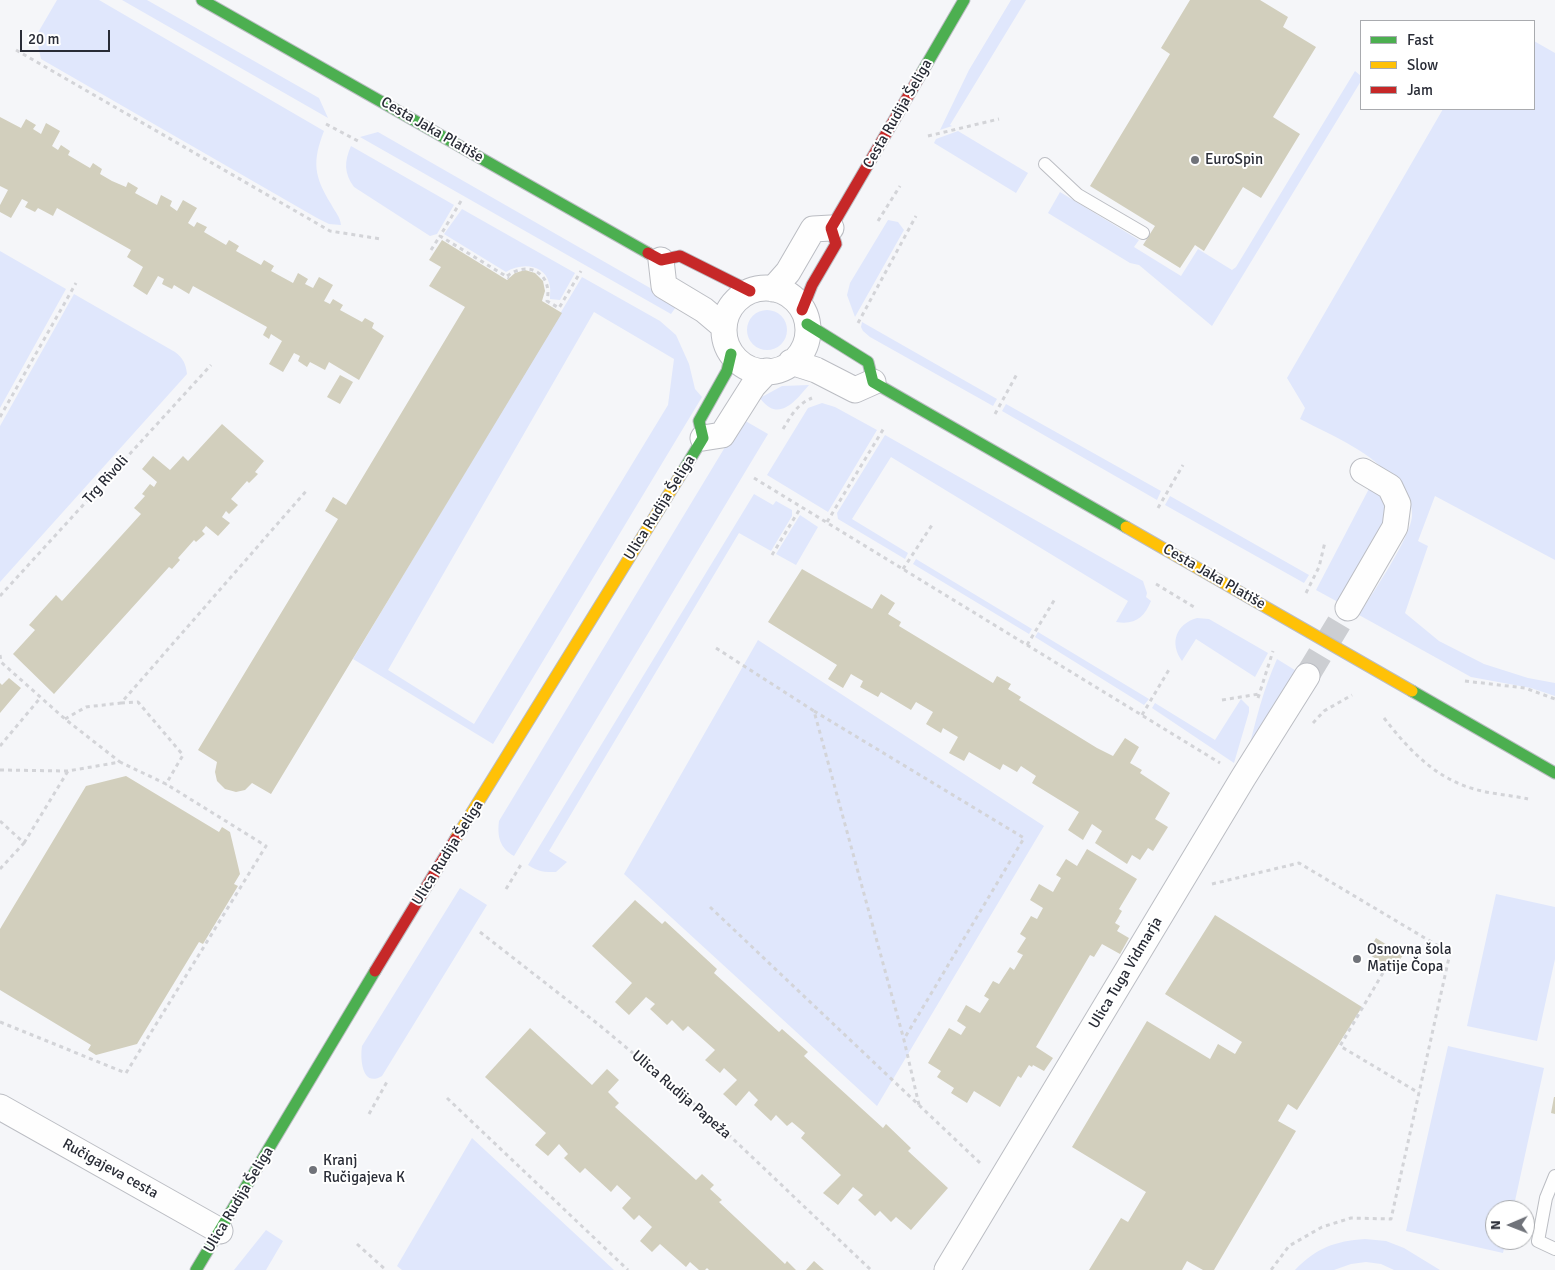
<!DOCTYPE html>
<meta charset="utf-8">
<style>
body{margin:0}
#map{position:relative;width:1555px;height:1270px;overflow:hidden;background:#f5f6f9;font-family:Signika,sans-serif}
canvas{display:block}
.legend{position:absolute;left:1360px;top:20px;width:175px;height:90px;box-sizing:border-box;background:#fff;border:1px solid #a9abaf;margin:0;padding:6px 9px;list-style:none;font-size:15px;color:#292c36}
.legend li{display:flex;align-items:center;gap:10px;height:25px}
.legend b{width:25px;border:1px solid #a9abaf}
.north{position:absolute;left:1485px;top:1200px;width:50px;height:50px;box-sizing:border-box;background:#fff;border:1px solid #a9abaf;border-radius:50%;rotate:269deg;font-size:14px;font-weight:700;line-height:20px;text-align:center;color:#292c36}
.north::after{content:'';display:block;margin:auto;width:18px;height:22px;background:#70737a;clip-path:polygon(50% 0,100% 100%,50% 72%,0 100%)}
.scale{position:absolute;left:20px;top:30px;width:90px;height:22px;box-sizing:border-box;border:2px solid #292c36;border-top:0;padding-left:6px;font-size:15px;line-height:18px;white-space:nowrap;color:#292c36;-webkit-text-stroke:4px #fff;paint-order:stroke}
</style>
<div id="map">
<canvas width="1555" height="1270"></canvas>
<ul class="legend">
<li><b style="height:6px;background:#4caf50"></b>Fast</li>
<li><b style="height:6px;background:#ffc107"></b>Slow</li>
<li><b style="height:6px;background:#c62828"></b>Jam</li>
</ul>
<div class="north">N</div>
<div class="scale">20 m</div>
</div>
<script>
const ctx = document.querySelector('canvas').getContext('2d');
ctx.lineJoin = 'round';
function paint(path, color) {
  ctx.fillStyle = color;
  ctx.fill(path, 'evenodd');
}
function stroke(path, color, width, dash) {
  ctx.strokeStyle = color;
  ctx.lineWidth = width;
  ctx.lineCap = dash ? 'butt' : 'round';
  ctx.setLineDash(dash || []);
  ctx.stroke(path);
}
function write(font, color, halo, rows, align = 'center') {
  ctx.font = font + ' Signika,sans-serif';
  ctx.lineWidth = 4;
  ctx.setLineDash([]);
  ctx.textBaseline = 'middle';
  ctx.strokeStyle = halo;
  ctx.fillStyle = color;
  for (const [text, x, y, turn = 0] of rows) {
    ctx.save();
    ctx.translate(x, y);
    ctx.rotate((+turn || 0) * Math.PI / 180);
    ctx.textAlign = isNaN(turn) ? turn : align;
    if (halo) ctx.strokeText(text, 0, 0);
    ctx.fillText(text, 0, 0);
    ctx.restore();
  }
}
paint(new Path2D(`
 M 57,0 L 99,0 L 324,131 C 312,162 314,176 331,204 C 335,212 340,216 341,225 L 329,224 L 317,218 L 41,59 L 36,36 Z
 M 122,0 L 147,0 L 319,98 L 328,118 Z
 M 1011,0 L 1026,0 L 950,125 L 952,126 L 940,130 L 969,70 Z
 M 1534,41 L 1555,53 L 1555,560 L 1435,496 L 1418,541 L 1428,546 L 1405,613 L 1439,641 L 1484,664 L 1528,678 L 1555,683 L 1555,696 L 1531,688 L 1471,677 L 1359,615 C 1371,595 1413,535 1412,514 C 1412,502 1405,492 1398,484 C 1372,452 1335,437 1300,419 L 1305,408 L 1287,378 L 1443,109 L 1534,109 Z
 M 1355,71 L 1361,76 L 1361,81 L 1212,326 L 1139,265 L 1130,263 L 1048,213 L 1060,192 L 1139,240 L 1134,247 L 1181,276 L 1198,249 L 1232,270 L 1236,267 Z
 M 958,131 L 1028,173 L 1016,193 L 934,143 L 936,139 Z
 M 378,132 L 678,304 L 671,314 L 360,137 Z
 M 351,146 L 454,205 L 437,234 L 430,236 L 354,187 C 344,173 344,162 351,146 Z
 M 462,209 L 575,273 L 560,300 L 550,299 C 550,294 551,288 549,283 C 544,263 520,263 506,272 L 444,234 Z
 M 888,220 L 898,222 L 904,230 L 855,317 L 847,295 L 850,283 Z
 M 0,251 L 66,289 L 0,408 Z
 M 582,277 L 660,321 L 676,335 L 689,364 L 695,389 L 702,397 L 493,744 L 353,659 ZM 594,312 L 674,359 L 668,405 L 474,724 L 388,670 Z
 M 74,294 L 175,352 C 183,358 186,364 187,374 L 0,582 L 0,426 Z
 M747 330a20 20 0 1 1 40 0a20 20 0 1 1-40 0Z
 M 862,322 L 997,399 L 993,406 L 870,337 L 863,331 L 861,327 Z
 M 809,385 C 800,395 785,417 769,407 C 766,405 762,401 760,398 L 782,386 Z
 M 822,403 L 835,407 L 877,430 L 828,512 L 767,475 L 808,408 Z
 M 1006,404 L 1161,491 L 1157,500 L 1002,411 Z
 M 742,419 L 768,434 L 514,856 C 500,848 497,837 499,821 Z
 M 885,435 L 1143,581 L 1147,593 L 1146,597 L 1151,601 C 1144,618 1135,625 1116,622 L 1128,601 L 891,457 L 852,519 L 908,553 L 905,559 L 838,519 L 837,513 Z
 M 1372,483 L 1385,494 L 1387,519 L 1338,602 L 1316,590 Z
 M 754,494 L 773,505 L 776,501 L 792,510 L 792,516 L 771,551 L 739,533 L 549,851 L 567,862 L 556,872 C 545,872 538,872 528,865 Z
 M 1170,496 L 1309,575 L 1304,583 L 1165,505 Z
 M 800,515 L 818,527 L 796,565 L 776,554 Z
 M 916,559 L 1032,629 L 1029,634 L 913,564 Z
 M 1197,618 L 1209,619 L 1268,653 L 1255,677 L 1196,639 L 1182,661 C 1169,643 1176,624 1197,618 Z
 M 1038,632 L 1149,699 L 1144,705 L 1035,637 Z
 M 758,640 L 1044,826 L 877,1106 L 624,874 Z
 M 1277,659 L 1298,672 L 1247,756 C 1255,723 1263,690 1277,659 Z
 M 1241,699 L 1249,707 L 1249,712 L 1234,763 L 1152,708 L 1155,703 L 1215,740 Z
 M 460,888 L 487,905 L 382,1076 C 362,1088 360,1059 362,1046 Z
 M 1496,894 L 1555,907 L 1555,959 L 1537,1041 L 1467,1026 Z
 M 1448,1046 L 1544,1068 L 1513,1210 L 1495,1210 L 1495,1240 L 1506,1240 L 1503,1253 L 1406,1231 Z
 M 472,1138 L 614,1270 L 402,1270 L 397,1266 Z
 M 266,1230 L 283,1241 L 266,1270 L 234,1270 Z
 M 1365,1239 L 1386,1241 L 1404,1248 L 1440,1270 L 1394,1270 L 1381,1264 L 1366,1262 L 1351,1264 L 1334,1270 L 1295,1270 C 1316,1248 1335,1241 1365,1239 Z`), '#e0e7fc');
paint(new Path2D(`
 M 1190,0 L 1260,0 L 1288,17 L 1283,27 L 1316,47 L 1273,117 L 1300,134 L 1261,198 L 1243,187 L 1204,251 L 1195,245 L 1180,268 L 1143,245 L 1155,226 L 1090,186 L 1170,54 L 1161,48 Z
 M 0,117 L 21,128 L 26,119 L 36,125 L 33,129 L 41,134 L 46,123 L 60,131 L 52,146 L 58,150 L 61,145 L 70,151 L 68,155 L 90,168 L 93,163 L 102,169 L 100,174 L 112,181 L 126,187 L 128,182 L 138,188 L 135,193 L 157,205 L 161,195 L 172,201 L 170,206 L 177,211 L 183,200 L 197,208 L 188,223 L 194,227 L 197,222 L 207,227 L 204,232 L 226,245 L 229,240 L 239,246 L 236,251 L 261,265 L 264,260 L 274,266 L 271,271 L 293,283 L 298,273 L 308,279 L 305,284 L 313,288 L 319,277 L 333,285 L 324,301 L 330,304 L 333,299 L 343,305 L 340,310 L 362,322 L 365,318 L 374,323 L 372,328 L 384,336 L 359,380 L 329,362 L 325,370 L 310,362 L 307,367 L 298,361 L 300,356 L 294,353 L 283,372 L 269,364 L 282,341 L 271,334 L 269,339 L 263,335 L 267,327 L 193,286 L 189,294 L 174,285 L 172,289 L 162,284 L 164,279 L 158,276 L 147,295 L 133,286 L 143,267 L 127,257 L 131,250 L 57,208 L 53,216 L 38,208 L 35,212 L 25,207 L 28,202 L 22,199 L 11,218 L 0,212 L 0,205 L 8,190 L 0,186 Z
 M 442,240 L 507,280 L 515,273 L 525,270 L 535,273 L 543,281 L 545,291 L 542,301 L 562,313 L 271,794 L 252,783 L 245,790 L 236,792 L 225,789 L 217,781 L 215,772 L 217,762 L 198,750 L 338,519 L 325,511 L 333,497 L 346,505 L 465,307 L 429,286 L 441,267 L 429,260 Z
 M 340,375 L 353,382 L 340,404 L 327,397 Z
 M 222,424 L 264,461 L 255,472 L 258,474 L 249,483 L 247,481 L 231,499 L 238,505 L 229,514 L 226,511 L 222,517 L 230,523 L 218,536 L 206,526 L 202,531 L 205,534 L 196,542 L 194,540 L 178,558 L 180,560 L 172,569 L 169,567 L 54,694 L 13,654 L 35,630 L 29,625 L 56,595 L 62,601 L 141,514 L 134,508 L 145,496 L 142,494 L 150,484 L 154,487 L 157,482 L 142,469 L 153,456 L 170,470 L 183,456 L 188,461 Z
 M 802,569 L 872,609 L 881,594 L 895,603 L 888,614 L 901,622 L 899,626 L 993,683 L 997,676 L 1011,684 L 1008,689 L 1021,697 L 1019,700 L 1097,748 L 1113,756 L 1125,738 L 1139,747 L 1130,763 L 1142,770 L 1140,773 L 1170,793 L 1155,819 L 1168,827 L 1153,851 L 1148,848 L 1140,860 L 1132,855 L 1127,864 L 1095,843 L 1102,831 L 1092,824 L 1083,840 L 1068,830 L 1079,812 L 1032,783 L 1036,776 L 1021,766 L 1017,772 L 1003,764 L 1000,770 L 969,752 L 964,761 L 949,753 L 958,737 L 943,728 L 941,733 L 926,724 L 933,712 L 916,702 L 911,710 L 881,692 L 878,697 L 860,687 L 863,681 L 851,674 L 843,688 L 828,679 L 837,665 L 768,622 Z
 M 9,678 L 21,688 L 0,713 L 0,683 L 2,685 Z
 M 126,776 L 219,832 L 222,827 L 230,832 L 240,874 L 234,884 L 238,886 L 203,944 L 199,942 L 137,1044 L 96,1055 L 88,1050 L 91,1045 L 0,990 L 0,929 L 86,786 Z
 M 1087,849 L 1137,879 L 1119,909 L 1122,911 L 1115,923 L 1120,926 L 1117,931 L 1129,938 L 1120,954 L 1102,944 L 1094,957 L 1090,955 L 1036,1047 L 1053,1058 L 1044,1071 L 1033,1065 L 1032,1067 L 1029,1065 L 1021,1078 L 1018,1076 L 1000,1107 L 974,1091 L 967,1103 L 951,1093 L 954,1088 L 937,1077 L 941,1071 L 928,1063 L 949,1028 L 961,1035 L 966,1027 L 957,1021 L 966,1005 L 980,1013 L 989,999 L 984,996 L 993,981 L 999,984 L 1010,967 L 1014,970 L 1023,955 L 1017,952 L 1026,938 L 1020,934 L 1031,916 L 1037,919 L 1043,908 L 1030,900 L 1039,884 L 1053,892 L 1061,878 L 1056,875 L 1066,859 L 1077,866 Z
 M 635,900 L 662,924 L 665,921 L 717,969 L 714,973 L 779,1032 L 782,1029 L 808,1052 L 804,1056 L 883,1128 L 886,1124 L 911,1148 L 908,1151 L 948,1188 L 911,1230 L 896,1217 L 891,1222 L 880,1211 L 875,1216 L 858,1200 L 863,1195 L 853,1187 L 838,1205 L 823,1193 L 841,1175 L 801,1138 L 805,1133 L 792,1122 L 787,1126 L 776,1115 L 771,1121 L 754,1105 L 758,1100 L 749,1091 L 736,1106 L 723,1094 L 737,1080 L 724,1068 L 720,1073 L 705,1060 L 715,1050 L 688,1026 L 683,1031 L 672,1020 L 667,1025 L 650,1009 L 655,1004 L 646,997 L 629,1015 L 615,1002 L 632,983 L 592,946 Z
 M 1215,915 L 1362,1007 L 1297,1110 L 1288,1104 L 1278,1121 L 1296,1131 L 1214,1270 L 1203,1270 L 1187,1261 L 1182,1270 L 1089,1270 L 1121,1218 L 1128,1222 L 1146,1192 L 1072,1147 L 1147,1021 L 1210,1059 L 1218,1044 L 1235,1054 L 1242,1042 L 1165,994 Z
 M 1376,938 L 1403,955 L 1393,970 L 1367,953 Z
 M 530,1028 L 592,1085 L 607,1069 L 619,1080 L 608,1092 L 619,1103 L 615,1107 L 696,1180 L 702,1174 L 714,1185 L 710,1189 L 722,1200 L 719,1202 L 785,1264 L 787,1261 L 796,1270 L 709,1270 L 707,1268 L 705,1270 L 699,1270 L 690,1262 L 686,1267 L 660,1244 L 652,1252 L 640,1241 L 652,1227 L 639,1215 L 634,1220 L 622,1208 L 631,1198 L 617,1185 L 611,1192 L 585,1168 L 580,1173 L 564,1158 L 568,1154 L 559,1144 L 548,1156 L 535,1145 L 546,1133 L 485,1077 Z
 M 1554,1097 L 1555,1097 L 1555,1114 L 1551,1113 Z
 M 814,1261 L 824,1270 L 806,1270 Z`), '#d2cfbd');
stroke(new Path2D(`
 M 1307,676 L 1348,608`), '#ccced2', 25, [25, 12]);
const lane = new Path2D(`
 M 1045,164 L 1078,195 L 1143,233
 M 1555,1176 L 1546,1198 L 1538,1241 L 1555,1249`);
const street = new Path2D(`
 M 661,260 L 664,286 L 704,310 L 723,326
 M724 330a42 42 0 1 1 84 0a42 42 0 1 1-84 0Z
 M 773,289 L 788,272 L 813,229 L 831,228
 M 791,362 L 816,370 L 855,390 L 873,382
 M 703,438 L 722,435 L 753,386 L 767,371
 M 1348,608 L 1395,527 L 1398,504 L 1390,487 L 1363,471
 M 0,1107 L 220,1231
 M 947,1270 L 1243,778 L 1307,676`);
const fast = new Path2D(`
 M 202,0 L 648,253
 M 921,74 L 964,0
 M 807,324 L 868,362 L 873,382 L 1126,527
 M 683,471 L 703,438 L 699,421 L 727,371 L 731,354
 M 1412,691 L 1555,773
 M 196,1270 L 375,971`);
const slow = new Path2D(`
 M 1126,527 L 1412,691
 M 456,838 L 683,471`);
const jam = new Path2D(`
 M 648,253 L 661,260 L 680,256 L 750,291
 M 802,310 L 812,285 L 836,244 L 831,228 L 921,74
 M 375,971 L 456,838`);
stroke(lane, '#bbbdc3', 14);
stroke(street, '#bbbdc3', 27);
stroke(fast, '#bbbdc3', 13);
stroke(slow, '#bbbdc3', 13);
stroke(jam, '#bbbdc3', 13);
stroke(new Path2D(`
 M 16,50 L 330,231 L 381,239
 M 326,124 L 358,141
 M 928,136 L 999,119
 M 461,201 L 440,236 L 509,278
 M 878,221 L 900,186
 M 431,250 L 440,236
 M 507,276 C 528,260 553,273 547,301 L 559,308 L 581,271
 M 858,323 L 916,216
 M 995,414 L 1018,372
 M 0,417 L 76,283
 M 783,429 C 791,416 797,404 812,398
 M 754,478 L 1220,763
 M 1158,508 L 1183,465
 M 827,522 L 884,428
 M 772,555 L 801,507
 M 903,569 L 932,525
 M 1156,584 L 1194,607
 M 1306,593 L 1319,567 L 1325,542
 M 0,596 L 211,365
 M 1027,645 L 1055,599
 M 716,648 L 814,711 L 904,1040 L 919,1105
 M 0,655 L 1,662 L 65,719 L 120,762
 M 1465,681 L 1525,688 L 1555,699
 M 1258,698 L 1273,651
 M 1222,700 L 1259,694
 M 814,711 L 1024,838 L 904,1039
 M 1142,715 L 1170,668
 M 1384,718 C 1408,749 1435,778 1474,789 C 1491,794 1510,795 1528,799
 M 65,719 L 86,707 L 121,703 L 307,490
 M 1313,723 L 1324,711 L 1352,695
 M 0,746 L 41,697
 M 0,770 L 68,771 L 120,762 L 166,784 L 183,755 L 138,702 L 121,703
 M 0,821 L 24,843 L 0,869
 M 24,843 L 68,771
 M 1212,884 L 1299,863 L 1450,953 L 1391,1219 L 1351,1218 L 1322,1227 L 1289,1246 L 1271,1270
 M 506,889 L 522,863
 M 710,907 L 980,1163
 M 480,932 L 598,1024 L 711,1118 L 871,1270
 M 1387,966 L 1340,1046 L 1419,1093
 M 0,1022 L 126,1073 L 266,846 L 166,784
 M 447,1098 L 628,1270
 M 369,1114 L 388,1080
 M 357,1244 L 386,1270`), '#d3d4d8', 3, [4, 4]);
stroke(lane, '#fefefe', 12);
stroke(street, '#fefefe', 25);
stroke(fast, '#4caf50', 11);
stroke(slow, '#ffc107', 11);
stroke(jam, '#c62828', 11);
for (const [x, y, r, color] of [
 [1195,160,5,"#70737a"],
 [1357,959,5,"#70737a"],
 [313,1170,5,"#70737a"]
]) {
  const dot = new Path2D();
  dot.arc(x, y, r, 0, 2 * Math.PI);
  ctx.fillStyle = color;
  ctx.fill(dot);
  stroke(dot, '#fff', 2);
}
write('15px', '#292c36', '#fff', [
 ["Cesta Rudija Šeliga",898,114,-60],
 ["Cesta Jaka Platiše",432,130,30],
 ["Trg Rivoli",106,480,-48],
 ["Ulica Rudija Šeliga",660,508,-58],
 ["Cesta Jaka Platiše",1214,577,30],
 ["Ulica Rudija Šeliga",448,853,-58],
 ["Ulica Tuga Vidmarja",1126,973,-59],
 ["Ulica Rudija Papeža",681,1095,41],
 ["Ručigajeva cesta",110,1169,29],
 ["Ulica Rudija Šeliga",239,1200,-59]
]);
write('15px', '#292c36', '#fff', [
 ["EuroSpin",1205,160],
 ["Osnovna šola",1367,950],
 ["Matije Čopa",1367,967],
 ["Kranj",323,1161],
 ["Ručigajeva K",323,1178]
], 'left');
</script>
